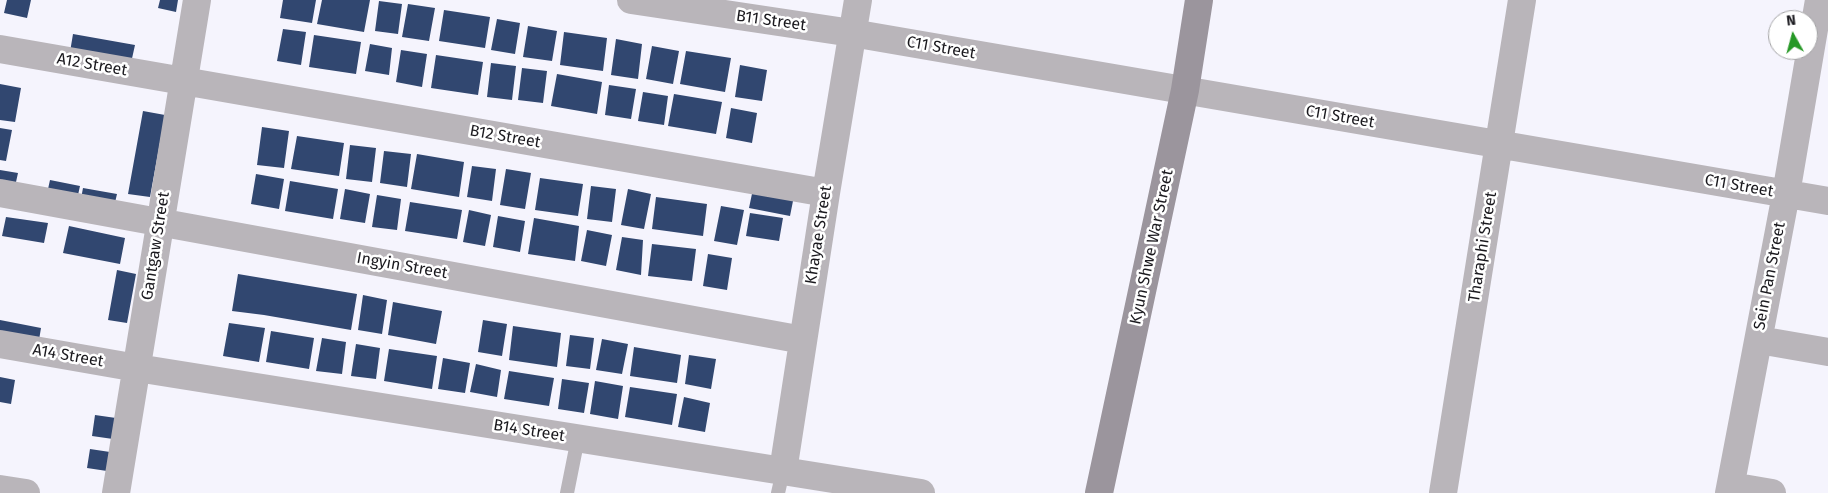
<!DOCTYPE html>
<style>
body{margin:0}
#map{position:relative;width:1828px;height:493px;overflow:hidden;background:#f5f4fd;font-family:"Fira Sans",sans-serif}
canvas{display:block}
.north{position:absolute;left:1768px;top:10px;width:50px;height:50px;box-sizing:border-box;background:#fff;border:1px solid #a3a3a5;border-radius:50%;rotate:353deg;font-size:14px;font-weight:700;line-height:20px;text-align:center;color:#1a191e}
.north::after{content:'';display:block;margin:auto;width:18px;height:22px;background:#269826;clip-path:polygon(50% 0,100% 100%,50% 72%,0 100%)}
</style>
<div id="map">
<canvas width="1828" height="493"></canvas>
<div class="north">N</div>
</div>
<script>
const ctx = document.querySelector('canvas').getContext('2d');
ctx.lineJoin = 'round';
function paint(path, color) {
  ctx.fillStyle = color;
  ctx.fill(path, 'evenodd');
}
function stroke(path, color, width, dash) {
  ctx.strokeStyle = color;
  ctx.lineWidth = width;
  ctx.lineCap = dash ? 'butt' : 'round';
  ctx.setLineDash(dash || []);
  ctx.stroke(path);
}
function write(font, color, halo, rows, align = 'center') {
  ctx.font = font + ' "Fira Sans",sans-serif';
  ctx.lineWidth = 5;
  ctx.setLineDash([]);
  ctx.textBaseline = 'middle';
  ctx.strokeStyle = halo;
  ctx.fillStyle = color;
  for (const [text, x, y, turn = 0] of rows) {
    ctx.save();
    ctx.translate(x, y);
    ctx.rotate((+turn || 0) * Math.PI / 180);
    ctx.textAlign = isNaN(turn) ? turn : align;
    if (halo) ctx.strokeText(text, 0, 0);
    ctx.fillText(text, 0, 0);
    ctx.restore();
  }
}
paint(new Path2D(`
 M 7,0 L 31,0 L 27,18 L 4,13 Z
 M 160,0 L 178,0 L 176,12 L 158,8 Z
 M 283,0 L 316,0 L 312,23 L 280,18 Z
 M 322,0 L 370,0 L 364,32 L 317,24 Z
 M 379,1 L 402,4 L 398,34 L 375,31 Z
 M 408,4 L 435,8 L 429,41 L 402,37 Z
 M 444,10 L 490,17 L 485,48 L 439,41 Z
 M 497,19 L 520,23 L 515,54 L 491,50 Z
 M 528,26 L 557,31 L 552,61 L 523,57 Z
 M 283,29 L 306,32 L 301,65 L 277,61 Z
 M 564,32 L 607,38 L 603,71 L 560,65 Z
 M 73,34 L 135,45 L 131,63 L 70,52 Z
 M 314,35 L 361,42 L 356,74 L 309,67 Z
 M 616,39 L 642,44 L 638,79 L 611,75 Z
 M 370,44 L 392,48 L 389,75 L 365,71 Z
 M 652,46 L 679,51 L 673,84 L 646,79 Z
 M 401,50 L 427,54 L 422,87 L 396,82 Z
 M 686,51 L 731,58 L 725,92 L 680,84 Z
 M 436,55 L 483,62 L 478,95 L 431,88 Z
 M 491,63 L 516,66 L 512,100 L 487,97 Z
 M 740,65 L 767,70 L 762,101 L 735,97 Z
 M 522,68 L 547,71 L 543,103 L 518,100 Z
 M 557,74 L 602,82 L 597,114 L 551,106 Z
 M 0,84 L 21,88 L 15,122 L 0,120 Z
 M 609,85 L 636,89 L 631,119 L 605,115 Z
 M 643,92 L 668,96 L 664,125 L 638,121 Z
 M 674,94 L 722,102 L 716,134 L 668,126 Z
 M 731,108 L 757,113 L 752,143 L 726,138 Z
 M 143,111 L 165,115 L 150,197 L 128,194 Z
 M 262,127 L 289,131 L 284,168 L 257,165 Z
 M 0,128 L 12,130 L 6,161 L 0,160 Z
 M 297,136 L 344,143 L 339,176 L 291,169 Z
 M 350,145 L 376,148 L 372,182 L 346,179 Z
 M 384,151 L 411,154 L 407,187 L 380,183 Z
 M 417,154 L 464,162 L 459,197 L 411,189 Z
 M 472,166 L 496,169 L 492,201 L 467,197 Z
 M 506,169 L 531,173 L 525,209 L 500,205 Z
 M 0,170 L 18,173 L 14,191 L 0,188 Z
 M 256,174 L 284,179 L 279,209 L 251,204 Z
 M 540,178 L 583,184 L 578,216 L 535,210 Z
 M 50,180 L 80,186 L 76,204 L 46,198 Z
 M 290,181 L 338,189 L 333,219 L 285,211 Z
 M 591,186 L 616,189 L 612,222 L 587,219 Z
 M 83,188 L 117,194 L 113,211 L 80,204 Z
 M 345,189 L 370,194 L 365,223 L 340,219 Z
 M 628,189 L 651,194 L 644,229 L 621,225 Z
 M 753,189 L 794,196 L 790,216 L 749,208 Z
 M 377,195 L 401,199 L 397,230 L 372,227 Z
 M 656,197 L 707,204 L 703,236 L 652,229 Z
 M 410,202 L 462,210 L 457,239 L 405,231 Z
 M 721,206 L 744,210 L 737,245 L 714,241 Z
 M 469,210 L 491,215 L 485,246 L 463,242 Z
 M 750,213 L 783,218 L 779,241 L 746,236 Z
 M 498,216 L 525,221 L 520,252 L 493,247 Z
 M 6,217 L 48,223 L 44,243 L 2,236 Z
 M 534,218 L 579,226 L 575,261 L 528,254 Z
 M 69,226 L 125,238 L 120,264 L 63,253 Z
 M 587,230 L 612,235 L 606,266 L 581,261 Z
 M 622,237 L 643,240 L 641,275 L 616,270 Z
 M 652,244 L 696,249 L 692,281 L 648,276 Z
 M 708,254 L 732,258 L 727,290 L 703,286 Z
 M 117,270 L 136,274 L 127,323 L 108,320 Z
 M 238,274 L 357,294 L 351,330 L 264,315 L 232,311 Z
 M 363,295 L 387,300 L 382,334 L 358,330 Z
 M 393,302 L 442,311 L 436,344 L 388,335 Z
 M 0,320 L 41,328 L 38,346 L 0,339 Z
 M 483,320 L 507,324 L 502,356 L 478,352 Z
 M 229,323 L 265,328 L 259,362 L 223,356 Z
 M 513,326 L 561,333 L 557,367 L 509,360 Z
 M 271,331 L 314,338 L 309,369 L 266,362 Z
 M 570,335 L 594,338 L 590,369 L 566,366 Z
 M 322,338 L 346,342 L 342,374 L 316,371 Z
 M 602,339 L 628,344 L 622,374 L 596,370 Z
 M 356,344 L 380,348 L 376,379 L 351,376 Z
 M 634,347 L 681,355 L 677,383 L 630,376 Z
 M 389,349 L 437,356 L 432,389 L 384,381 Z
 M 689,355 L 716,359 L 711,389 L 685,384 Z
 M 443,358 L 470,363 L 465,393 L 438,389 Z
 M 476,364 L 501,370 L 497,397 L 470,392 Z
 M 509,371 L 554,378 L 549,406 L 504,399 Z
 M 0,377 L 15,380 L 11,404 L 0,402 Z
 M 562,379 L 589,383 L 584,413 L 558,409 Z
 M 595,381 L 623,386 L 618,419 L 590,414 Z
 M 630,387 L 677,394 L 672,425 L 625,417 Z
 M 684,397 L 710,403 L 705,432 L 678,427 Z
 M 95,415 L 116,418 L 113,439 L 92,436 Z
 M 90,449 L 110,452 L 107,471 L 87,468 Z`), '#314770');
stroke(new Path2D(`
 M 567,493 L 578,438
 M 778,493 L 783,471`), '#b9b5ba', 14);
stroke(new Path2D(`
 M 631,0 L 852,33 L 1828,201
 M 0,49 L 826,193
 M 0,193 L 803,340
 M 1759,340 L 1828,352
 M 0,344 L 137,368 L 921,493
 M 783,471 L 826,193 L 858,0
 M 1731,486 L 1772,493
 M 0,489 L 26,493
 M 116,493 L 197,0
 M 1443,493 L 1522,0
 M 1729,493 L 1786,194 L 1819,0`), '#b9b5ba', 28);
stroke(new Path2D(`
 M 1099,493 L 1185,90 L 1199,0`), '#9b959d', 28);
write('16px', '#1a191e', '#fff', [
 ["B11 Street",771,21,8],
 ["C11 Street",941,48,10],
 ["A12 Street",92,65,10],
 ["C11 Street",1340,117,10],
 ["B12 Street",505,137,10],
 ["C11 Street",1739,186,10],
 ["Khayae Street",819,235,-81],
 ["Gantgaw Street",156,246,-81],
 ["Kyun Shwe War Street",1152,247,-78],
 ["Tharaphi Street",1483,247,-81],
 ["Ingyin Street",402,266,10],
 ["Sein Pan Street",1770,276,-79],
 ["A14 Street",68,356,10],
 ["B14 Street",529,431,9]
]);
</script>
